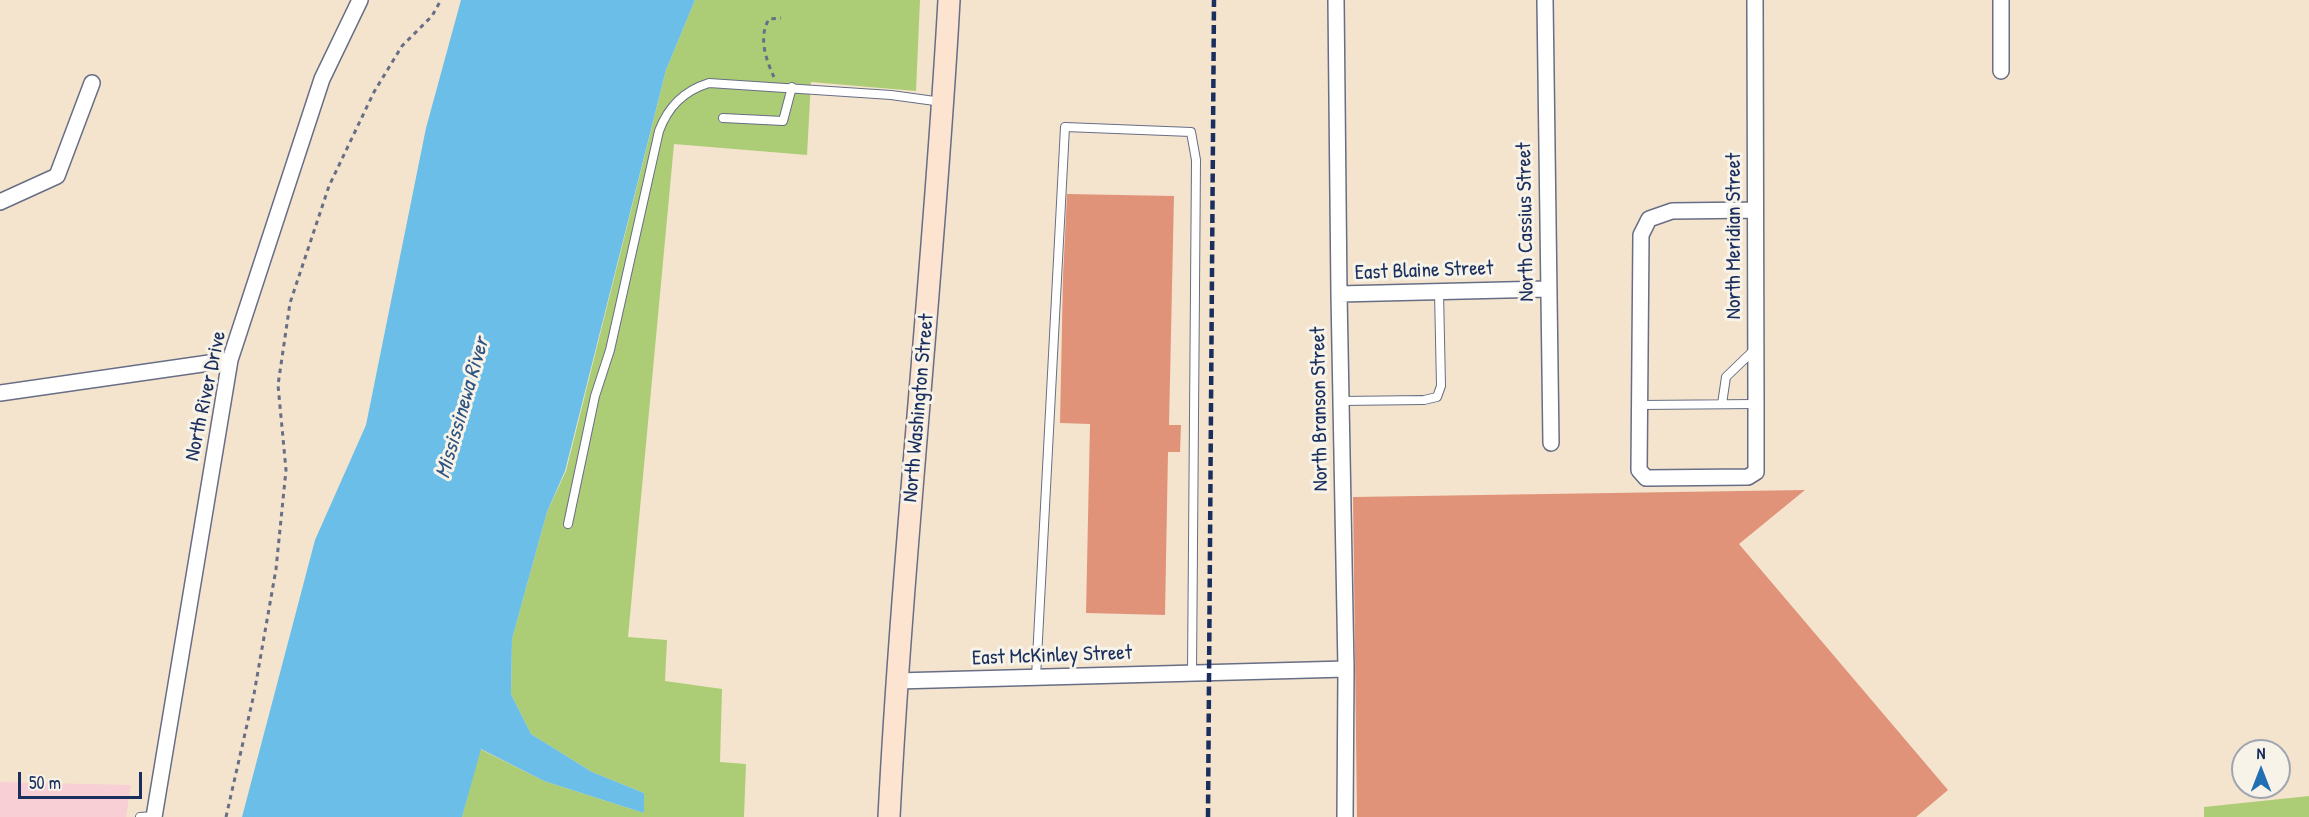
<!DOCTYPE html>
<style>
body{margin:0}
#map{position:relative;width:2309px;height:817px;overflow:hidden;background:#f4e4cd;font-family:"Patrick Hand",sans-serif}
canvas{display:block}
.north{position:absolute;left:2231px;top:739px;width:60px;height:60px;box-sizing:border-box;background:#f7f3e8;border:2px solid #9fa5b1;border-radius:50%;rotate:0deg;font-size:16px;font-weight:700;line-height:24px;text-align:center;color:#1b2f5e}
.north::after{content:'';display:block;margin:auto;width:21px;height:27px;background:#1f6fb2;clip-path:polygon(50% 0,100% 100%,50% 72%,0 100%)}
.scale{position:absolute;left:18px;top:772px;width:124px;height:27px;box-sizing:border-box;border:3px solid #1b2f5e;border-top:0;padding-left:8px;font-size:18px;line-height:21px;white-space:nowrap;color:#1b2f5e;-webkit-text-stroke:4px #f7f3e8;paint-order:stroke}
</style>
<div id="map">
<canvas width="2309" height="817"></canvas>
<div class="north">N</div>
<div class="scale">50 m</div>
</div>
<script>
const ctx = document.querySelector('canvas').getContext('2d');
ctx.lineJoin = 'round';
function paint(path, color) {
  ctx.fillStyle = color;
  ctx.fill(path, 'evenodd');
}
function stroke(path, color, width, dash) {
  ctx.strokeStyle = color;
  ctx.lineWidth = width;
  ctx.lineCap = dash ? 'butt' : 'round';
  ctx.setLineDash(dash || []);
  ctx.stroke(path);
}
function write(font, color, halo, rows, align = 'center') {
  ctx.font = font + ' "Patrick Hand",sans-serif';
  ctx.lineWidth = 6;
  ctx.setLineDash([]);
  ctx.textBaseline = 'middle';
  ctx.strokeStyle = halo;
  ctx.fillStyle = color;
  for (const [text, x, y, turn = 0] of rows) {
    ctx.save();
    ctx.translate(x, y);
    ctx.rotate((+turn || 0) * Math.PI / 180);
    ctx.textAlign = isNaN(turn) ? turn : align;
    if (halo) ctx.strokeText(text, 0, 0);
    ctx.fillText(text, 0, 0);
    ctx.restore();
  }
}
paint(new Path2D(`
 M 0,782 L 131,785 L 126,817 L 0,817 Z`), '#f7cfd4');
paint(new Path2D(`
 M 695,0 L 920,0 L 916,91 L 811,82 L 807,155 L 674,144 L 628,637 L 667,640 L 665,681 L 722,689 L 720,762 L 746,764 L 744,817 L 462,817 L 480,749 L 544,781 L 644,813 L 644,793 L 592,772 L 531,734 L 511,694 L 512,639 L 547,512 L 566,471 L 666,70 Z
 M 2309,796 L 2309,817 L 2204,817 L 2204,807 Z`), '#accd76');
paint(new Path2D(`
 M 461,0 L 695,0 L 666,70 L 565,471 L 547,512 L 512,639 L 511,694 L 531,734 L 592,772 L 644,793 L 644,813 L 544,781 L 481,749 L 462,817 L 242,817 L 315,540 L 366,425 L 426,128 Z`), '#6abee7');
paint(new Path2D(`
 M 1067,194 L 1174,196 L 1169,425 L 1181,425 L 1180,452 L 1168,452 L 1165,615 L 1086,613 L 1090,424 L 1060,423 L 1063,277 Z
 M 1805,490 L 1739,544 L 1948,790 L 1916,817 L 1357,817 L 1353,497 Z`), '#e1937a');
const lane = new Path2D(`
 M 723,118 L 783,121 L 792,87
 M 1341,401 L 1424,400 L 1437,397 L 1441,386 L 1439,292
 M 1722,404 L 1726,377 L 1754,350
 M 1640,405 L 1756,404
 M 568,524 L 595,396 L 610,350 L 659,131 C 668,107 683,91 709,83 L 891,95 L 942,102
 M 1036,677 L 1065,127 L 1191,132 L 1196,160 L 1192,673
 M 140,817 L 154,816`);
const street = new Path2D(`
 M 1336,0 L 1339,294 L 1346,669 L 1345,817
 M 1545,0 L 1551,443
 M 1755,0 L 1756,404 L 1756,472 L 1748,477 L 1646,478 L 1639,470 L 1641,235 L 1649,219 L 1672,211 L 1755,210
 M 2001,0 L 2001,71
 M 0,202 L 57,176 L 92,83
 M 1339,294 L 1547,289
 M 0,393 L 230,360
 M 896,681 L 1346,669
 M 154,817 L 230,360 L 322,79 L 360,0`);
const secondary = new Path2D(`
 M 889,817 C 903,544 934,273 949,0`);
stroke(lane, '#676e85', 10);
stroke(street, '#676e85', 18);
stroke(secondary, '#676e85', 24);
stroke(new Path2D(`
 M 774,77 C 766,60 758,37 769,19 L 781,18
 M 226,817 L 254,694 L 276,569 L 286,470 L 278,385 L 290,303 L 329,186 L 374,92 L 402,46 L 432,16 L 441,0`), '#676e85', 3, [4.5, 4.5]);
stroke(lane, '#fff', 8);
stroke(street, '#fff', 15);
stroke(secondary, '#fde4d1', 21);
stroke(new Path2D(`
 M 1208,817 L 1214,0`), '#1b2f5e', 4.5, [9, 4.5]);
write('21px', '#1b2f5e', '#f7f3e8', [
 ["North Cassius Street",1526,222,-91],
 ["North Meridian Street",1734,236,-90],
 ["East Blaine Street",1424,271,-2],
 ["North River Drive",206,396,-78],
 ["North Washington Street",919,408,-85],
 ["North Branson Street",1320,409,-91],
 ["East McKinley Street",1052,656,-2]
]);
write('italic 22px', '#2f5380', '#f7f3e8', [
 ["Mississinewa River",463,408,-74]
]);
</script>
